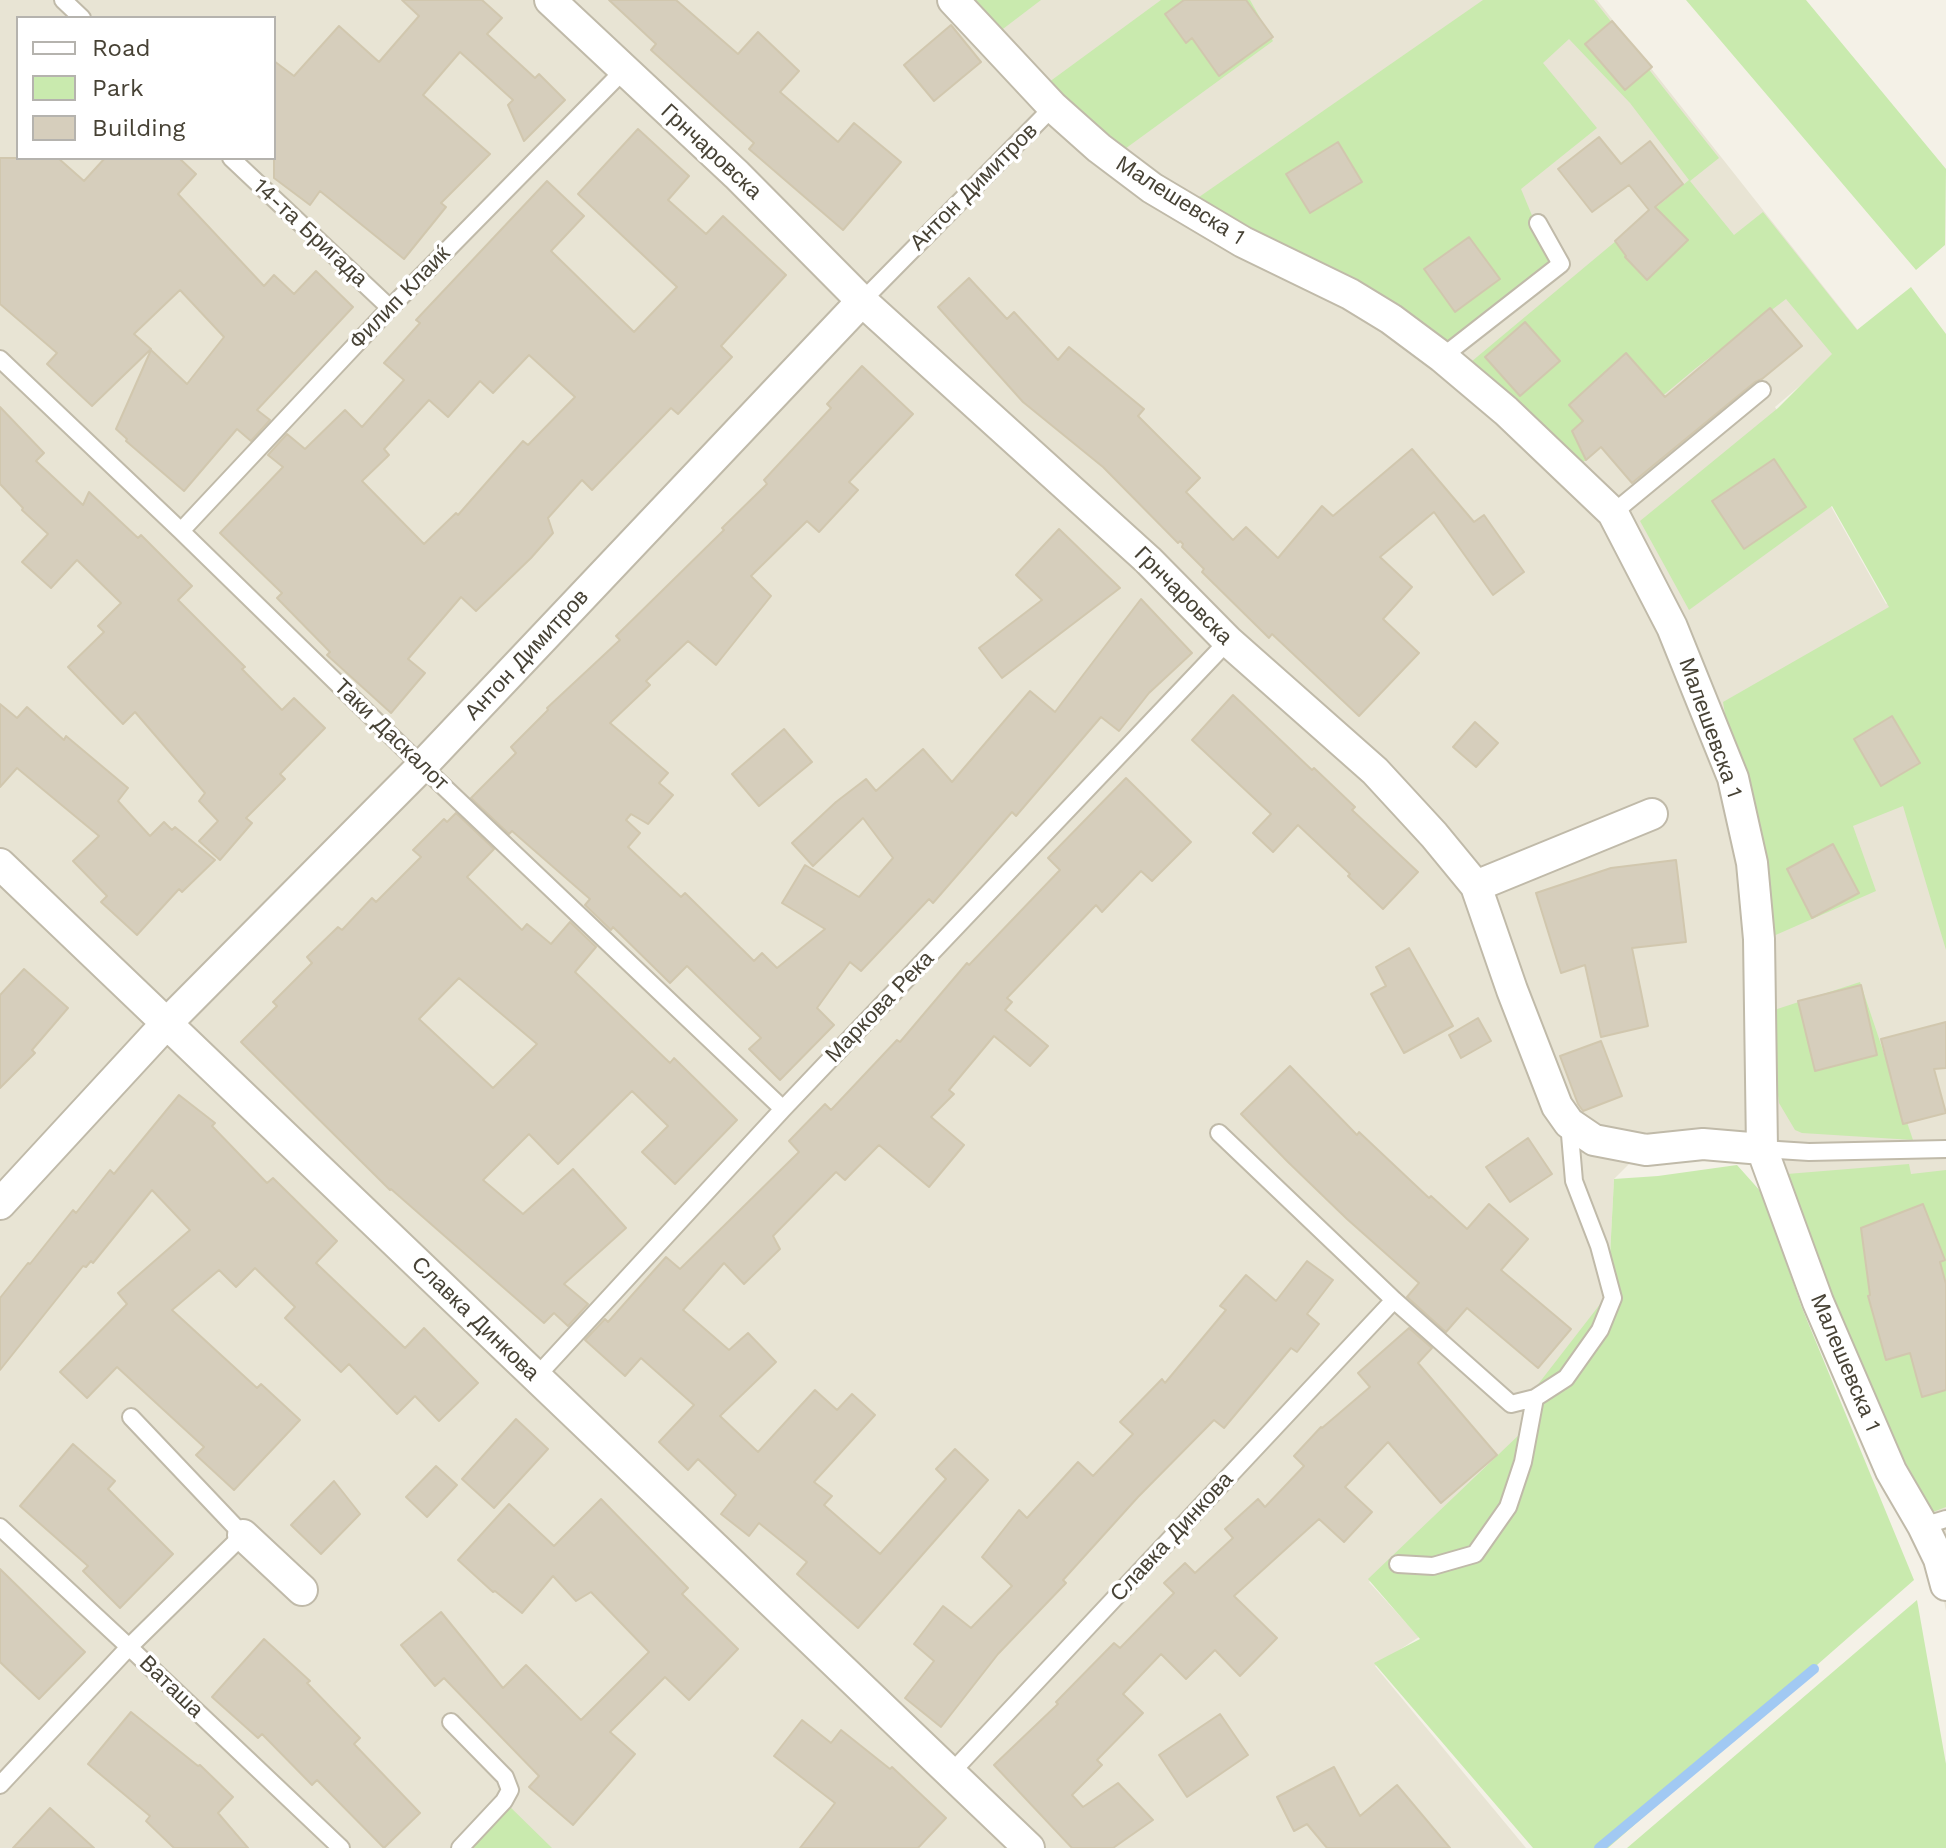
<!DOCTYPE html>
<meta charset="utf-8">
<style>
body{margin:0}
#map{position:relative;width:1946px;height:1848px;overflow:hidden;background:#f4f1e7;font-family:"Work Sans",sans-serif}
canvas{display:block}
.legend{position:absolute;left:16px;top:16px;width:260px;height:144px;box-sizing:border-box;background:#fff;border:2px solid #b5b3ae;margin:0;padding:10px 14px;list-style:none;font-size:24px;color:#474235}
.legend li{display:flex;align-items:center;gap:16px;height:40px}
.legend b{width:40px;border:2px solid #b5b3ae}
</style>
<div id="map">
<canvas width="1946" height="1848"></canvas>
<ul class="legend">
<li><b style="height:10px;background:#fff"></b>Road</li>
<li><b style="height:22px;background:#c9eaae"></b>Park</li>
<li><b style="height:22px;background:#d6cebc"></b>Building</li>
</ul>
</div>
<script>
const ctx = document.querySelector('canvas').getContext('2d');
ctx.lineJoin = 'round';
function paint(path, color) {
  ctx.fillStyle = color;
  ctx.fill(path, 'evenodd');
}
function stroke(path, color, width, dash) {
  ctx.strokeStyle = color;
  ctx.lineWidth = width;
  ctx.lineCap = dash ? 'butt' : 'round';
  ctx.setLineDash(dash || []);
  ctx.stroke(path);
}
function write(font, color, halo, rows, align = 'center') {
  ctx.font = font + ' "Work Sans",sans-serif';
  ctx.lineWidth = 7;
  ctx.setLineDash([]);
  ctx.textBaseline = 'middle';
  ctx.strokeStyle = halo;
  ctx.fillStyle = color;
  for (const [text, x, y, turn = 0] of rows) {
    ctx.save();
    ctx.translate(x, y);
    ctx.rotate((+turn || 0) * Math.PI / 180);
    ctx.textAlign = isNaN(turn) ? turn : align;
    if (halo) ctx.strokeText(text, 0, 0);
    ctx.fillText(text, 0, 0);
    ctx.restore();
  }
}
paint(new Path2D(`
 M 0,0 L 1483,0 L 1500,16 L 1526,0 L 1597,0 L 1861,334 L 1775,407 L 1886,604 L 1946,567 L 1946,1611 L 1932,1543 L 1803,1309 L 1748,1152 L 1650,1143 L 1614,1179 L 1608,1294 L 1524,1433 L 1369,1582 L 1419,1637 L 1375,1666 L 1526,1848 L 0,1848 ZM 18,18 L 274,18 L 274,158 L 18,158 Z`), '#e8e4d4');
paint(new Path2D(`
 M 964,0 L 1041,0 L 995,35 Z
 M 1161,0 L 1250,0 L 1273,41 L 1118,154 L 1045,85 Z
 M 1483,0 L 1594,0 L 1719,158 L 1690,181 L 1734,235 L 1763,212 L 1857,330 L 1911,287 L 1946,334 L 1946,950 L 1903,806 L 1853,826 L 1876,891 L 1762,941 L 1723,702 L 1889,607 L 1832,506 L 1689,610 L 1640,521 L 1778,408 L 1832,354 L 1786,299 L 1696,368 L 1575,469 L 1522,408 L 1471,362 L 1689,180 L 1630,103 L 1569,39 L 1543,63 L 1597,128 L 1521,189 L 1553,266 L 1450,352 L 1189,204 Z
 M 1686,0 L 1806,0 L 1946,169 L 1945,245 L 1916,270 Z
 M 1860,982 L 1913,1140 L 1802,1133 L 1795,1130 L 1779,1103 L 1768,1012 Z
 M 1909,1164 L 1911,1174 L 1946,1170 L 1946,1507 L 1933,1512 L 1880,1416 L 1837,1311 L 1787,1174 Z
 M 1737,1165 L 1762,1193 L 1802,1308 L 1914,1580 L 1608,1848 L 1533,1848 L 1374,1663 L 1420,1639 L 1368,1579 L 1521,1433 L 1529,1396 L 1608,1294 L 1614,1179 L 1658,1176 Z
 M 1917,1600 L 1946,1764 L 1946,1848 L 1627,1848 Z
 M 504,1801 L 552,1848 L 460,1848 Z`), '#c9eaae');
stroke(new Path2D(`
 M 1599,1848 L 1814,1669`), '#a1c9f3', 10);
const building = new Path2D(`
 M 402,0 L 482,0 L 502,18 L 487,34 L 535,78 L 539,74 L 565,100 L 524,141 L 508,105 L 513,100 L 460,52 L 423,95 L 490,154 L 441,203 L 446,207 L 404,259 L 320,191 L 310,205 L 274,178 L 274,61 L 294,76 L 339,26 L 379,62 L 419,16 Z
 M 609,0 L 676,0 L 738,54 L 758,32 L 799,71 L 780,92 L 838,142 L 854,123 L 901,162 L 843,230 L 749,149 L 754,143 L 651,50 L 656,44 Z
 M 1184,0 L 1246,0 L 1273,37 L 1219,76 L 1192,38 L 1186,43 L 1165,14 Z
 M 1612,21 L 1652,67 L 1625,90 L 1585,44 Z
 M 951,25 L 981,62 L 934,101 L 904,65 Z
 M 638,129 L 689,176 L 668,200 L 706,234 L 723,216 L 786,275 L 721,346 L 732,357 L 678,414 L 671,408 L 592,490 L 582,480 L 548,518 L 553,533 L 531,558 L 476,611 L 461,597 L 408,659 L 425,673 L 391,713 L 327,655 L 330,652 L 277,598 L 282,593 L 220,533 L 283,467 L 268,455 L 287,434 L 305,449 L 345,410 L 362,427 L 404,380 L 384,363 L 420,323 L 416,320 L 547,181 L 584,216 L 551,251 L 634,332 L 677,287 L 578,194 ZM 529,355 L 575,397 L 528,445 L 523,441 L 458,515 L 456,513 L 424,544 L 362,481 L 389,455 L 384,449 L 429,400 L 448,417 L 480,381 L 493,393 Z
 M 1599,137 L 1621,164 L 1650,141 L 1683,184 L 1655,207 L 1688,240 L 1647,280 L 1625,257 L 1626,256 L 1615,241 L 1649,210 L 1629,185 L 1592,212 L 1558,169 Z
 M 1338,142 L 1362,182 L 1310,213 L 1286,174 Z
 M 0,158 L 58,158 L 84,181 L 105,158 L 179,158 L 196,174 L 178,194 L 264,286 L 274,275 L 294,294 L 316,271 L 353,307 L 257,410 L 270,420 L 251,441 L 237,429 L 184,491 L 126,441 L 127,439 L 116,429 L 151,350 L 187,384 L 224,337 L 180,290 L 134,334 L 151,349 L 92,406 L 47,364 L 57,353 L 0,304 Z
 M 1469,237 L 1500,279 L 1455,312 L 1424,269 Z
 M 969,278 L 1007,319 L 1014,312 L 1058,360 L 1069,347 L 1144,409 L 1138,416 L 1200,478 L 1186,492 L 1233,540 L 1246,527 L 1278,558 L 1322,506 L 1333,516 L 1412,449 L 1474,522 L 1484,515 L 1524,572 L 1493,595 L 1434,512 L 1380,557 L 1412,587 L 1383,619 L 1419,653 L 1359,716 L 1272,634 L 1269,638 L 1202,572 L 1204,569 L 1182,547 L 1183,544 L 1180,541 L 1178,543 L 1103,467 L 1023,402 L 938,307 Z
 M 1770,308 L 1802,346 L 1762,379 L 1755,382 L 1632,483 L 1601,447 L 1586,460 L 1572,431 L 1583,421 L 1569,405 L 1626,353 L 1665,397 Z
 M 1525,322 L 1560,361 L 1520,396 L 1485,357 Z
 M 862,366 L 913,414 L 849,482 L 858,490 L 819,532 L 807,521 L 751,576 L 771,596 L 716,665 L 688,641 L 646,681 L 650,685 L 610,723 L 668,773 L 659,783 L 673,795 L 648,824 L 631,814 L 626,820 L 640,833 L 628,847 L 681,897 L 685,893 L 754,961 L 762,953 L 777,968 L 825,929 L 782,903 L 805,865 L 859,897 L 893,858 L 863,818 L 813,866 L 792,843 L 836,802 L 866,779 L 876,791 L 923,749 L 952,782 L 1030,691 L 1055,712 L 1141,599 L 1192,653 L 1149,693 L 1119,731 L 1101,717 L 1016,816 L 1012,812 L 933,903 L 929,899 L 861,971 L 850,962 L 817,1008 L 834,1025 L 780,1080 L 749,1049 L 761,1038 L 687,966 L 670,983 L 613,927 L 611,930 L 585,905 L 590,899 L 512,831 L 509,834 L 471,798 L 516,753 L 511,747 L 548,710 L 547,708 L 620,640 L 616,636 L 724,530 L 722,528 L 767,484 L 764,480 L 831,408 L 827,404 Z
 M 0,407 L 44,453 L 36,461 L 83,505 L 89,492 L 138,538 L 141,535 L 192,586 L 178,600 L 245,667 L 242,669 L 282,710 L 294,698 L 325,728 L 280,774 L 285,779 L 246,818 L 252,823 L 220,860 L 199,841 L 218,821 L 199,801 L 205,793 L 135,712 L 123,724 L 68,667 L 104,632 L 98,626 L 121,603 L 77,560 L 51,588 L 22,562 L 48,534 L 22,510 L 23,508 L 0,484 Z
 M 1774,459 L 1806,507 L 1744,549 L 1712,501 Z
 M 1059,529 L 1120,588 L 1002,678 L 979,648 L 1042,600 L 1016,575 Z
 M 1233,695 L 1312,770 L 1314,768 L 1355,807 L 1352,810 L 1418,872 L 1383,909 L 1348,876 L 1350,874 L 1298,825 L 1273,852 L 1253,833 L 1271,814 L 1192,740 Z
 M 0,704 L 17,718 L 27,707 L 64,740 L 66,736 L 128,788 L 118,801 L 150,836 L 164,822 L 172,830 L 175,827 L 215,860 L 182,892 L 179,889 L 137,935 L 101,902 L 107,896 L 73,861 L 99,836 L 17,768 L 0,787 Z
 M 1892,716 L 1920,763 L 1881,786 L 1854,739 Z
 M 1475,722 L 1498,743 L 1476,767 L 1453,747 Z
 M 784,729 L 812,762 L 759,806 L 732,774 Z
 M 1126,778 L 1191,842 L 1152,881 L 1141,871 L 1102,912 L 1096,905 L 1007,998 L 1012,1002 L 1005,1010 L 1048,1046 L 1030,1066 L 994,1036 L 949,1090 L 954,1094 L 931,1117 L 964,1145 L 929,1187 L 879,1145 L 845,1180 L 836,1172 L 773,1236 L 780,1249 L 744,1284 L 724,1263 L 683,1310 L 729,1350 L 748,1333 L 776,1362 L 720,1416 L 758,1452 L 815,1390 L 837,1410 L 852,1394 L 875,1415 L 814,1482 L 832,1496 L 824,1505 L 880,1554 L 946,1479 L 936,1469 L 955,1449 L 988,1480 L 858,1628 L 797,1574 L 807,1562 L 759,1523 L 749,1536 L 721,1514 L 736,1495 L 698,1459 L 688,1470 L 659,1442 L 694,1405 L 641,1358 L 625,1376 L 585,1340 L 605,1319 L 608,1322 L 666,1257 L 680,1269 L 799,1152 L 789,1141 L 825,1104 L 831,1110 L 897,1040 L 900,1042 L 967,963 L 969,965 L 1060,870 L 1048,858 Z
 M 456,813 L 494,849 L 467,877 L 522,930 L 527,924 L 551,944 L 570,922 L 596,947 L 575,972 L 670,1063 L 674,1058 L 737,1120 L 675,1184 L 642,1152 L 668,1126 L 632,1091 L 558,1164 L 529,1134 L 483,1180 L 523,1214 L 573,1169 L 626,1228 L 564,1284 L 588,1304 L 568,1326 L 554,1313 L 544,1323 L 391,1189 L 390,1190 L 241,1042 L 277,1006 L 273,1002 L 312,963 L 307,957 L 338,927 L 342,930 L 372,898 L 376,902 L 421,857 L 413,850 L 444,819 L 447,822 ZM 459,978 L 537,1044 L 493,1088 L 419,1019 Z
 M 1833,844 L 1859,893 L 1812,918 L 1787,869 Z
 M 1676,860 L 1686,942 L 1632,948 L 1648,1026 L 1601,1037 L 1585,965 L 1561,973 L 1536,893 L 1611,868 Z
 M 1409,948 L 1453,1026 L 1404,1053 L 1371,994 L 1386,986 L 1376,967 Z
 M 24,969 L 68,1008 L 32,1050 L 35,1053 L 0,1088 L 0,995 Z
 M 1861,985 L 1877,1055 L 1815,1071 L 1798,1001 Z
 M 1478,1018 L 1491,1041 L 1461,1058 L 1449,1035 Z
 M 1946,1022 L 1946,1068 L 1934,1069 L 1946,1113 L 1903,1124 L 1881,1039 Z
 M 1601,1041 L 1622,1096 L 1583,1111 L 1578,1104 L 1560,1056 Z
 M 1290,1066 L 1357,1135 L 1359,1132 L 1429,1198 L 1431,1196 L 1467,1229 L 1489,1204 L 1528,1239 L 1501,1270 L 1571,1329 L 1538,1368 L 1467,1308 L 1446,1332 L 1407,1297 L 1419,1283 L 1347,1219 L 1288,1162 L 1241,1114 Z
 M 179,1095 L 215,1123 L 212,1126 L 267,1183 L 273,1178 L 337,1241 L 316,1263 L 405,1348 L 424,1328 L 478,1383 L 439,1421 L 415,1396 L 397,1414 L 349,1364 L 341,1372 L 285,1318 L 295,1307 L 255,1268 L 236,1287 L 219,1270 L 172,1310 L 257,1388 L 261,1384 L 300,1420 L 234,1490 L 196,1455 L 204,1447 L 117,1367 L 87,1398 L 60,1372 L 127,1304 L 118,1293 L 190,1230 L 152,1190 L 93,1263 L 91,1261 L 86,1267 L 83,1266 L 0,1370 L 0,1298 L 28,1263 L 30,1264 L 73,1210 L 76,1213 L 110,1170 L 114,1174 Z
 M 1528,1138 L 1552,1174 L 1510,1202 L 1486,1167 Z
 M 1923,1204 L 1945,1260 L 1940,1262 L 1946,1284 L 1946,1390 L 1922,1397 L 1910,1353 L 1886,1360 L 1868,1296 L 1870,1295 L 1861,1228 Z
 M 1307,1261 L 1333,1280 L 1307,1314 L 1319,1324 L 1297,1352 L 1291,1348 L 1224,1428 L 1214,1420 L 1138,1497 L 1063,1580 L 1066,1583 L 998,1654 L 941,1727 L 905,1698 L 934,1661 L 914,1644 L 943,1606 L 971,1628 L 1012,1586 L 982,1557 L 1019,1510 L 1027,1518 L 1078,1462 L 1093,1476 L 1133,1434 L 1120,1422 L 1162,1379 L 1165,1383 L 1226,1310 L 1220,1306 L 1246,1275 L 1276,1301 Z
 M 1409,1328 L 1432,1348 L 1418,1363 L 1497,1455 L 1441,1503 L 1388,1442 L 1345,1487 L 1372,1512 L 1344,1542 L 1319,1519 L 1234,1596 L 1277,1638 L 1240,1676 L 1215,1650 L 1186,1679 L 1161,1654 L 1123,1694 L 1143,1713 L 1097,1760 L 1102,1765 L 1072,1795 L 1083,1807 L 1118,1783 L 1153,1820 L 1113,1848 L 1072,1848 L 994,1765 L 1058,1704 L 1056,1702 L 1114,1643 L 1120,1648 L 1174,1593 L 1164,1583 L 1185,1563 L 1195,1573 L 1233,1538 L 1225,1529 L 1258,1499 L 1265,1507 L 1304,1466 L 1294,1456 L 1321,1427 L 1322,1428 L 1370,1387 L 1358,1373 Z
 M 516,1419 L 548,1449 L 494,1508 L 462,1479 Z
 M 73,1444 L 115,1481 L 108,1489 L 173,1554 L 120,1608 L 83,1571 L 88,1566 L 20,1506 Z
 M 436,1466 L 457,1485 L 427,1517 L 406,1497 Z
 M 334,1481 L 360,1514 L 321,1554 L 291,1525 Z
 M 601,1499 L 688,1588 L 682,1594 L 738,1649 L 689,1700 L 665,1677 L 610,1732 L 635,1754 L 573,1825 L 529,1787 L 539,1776 L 444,1678 L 435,1686 L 401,1645 L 441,1612 L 503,1688 L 526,1665 L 581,1720 L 649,1652 L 591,1592 L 576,1601 L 553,1576 L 522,1613 L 495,1591 L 493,1592 L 458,1560 L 509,1504 L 554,1546 Z
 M 0,1569 L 85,1652 L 39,1699 L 0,1662 Z
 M 264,1639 L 310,1681 L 307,1683 L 360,1738 L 354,1744 L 420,1813 L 384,1848 L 317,1780 L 312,1785 L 262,1734 L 258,1738 L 212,1697 Z
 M 131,1712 L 198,1766 L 200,1765 L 233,1797 L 218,1813 L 248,1848 L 174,1848 L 146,1821 L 150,1816 L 88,1764 Z
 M 1220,1714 L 1248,1755 L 1187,1797 L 1159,1755 Z
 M 802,1720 L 831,1743 L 841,1730 L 890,1769 L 892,1767 L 946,1818 L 918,1848 L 800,1848 L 835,1803 L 774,1756 Z
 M 1334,1767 L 1360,1816 L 1397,1785 L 1450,1848 L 1327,1848 L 1307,1824 L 1294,1831 L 1277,1797 Z
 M 50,1808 L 94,1848 L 13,1848 Z`);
paint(building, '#d6cebc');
stroke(building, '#d1c7ae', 2);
const service = new Path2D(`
 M 63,0 L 82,18
 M 231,158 L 390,308
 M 862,301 L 1053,107
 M 1442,357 L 1561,264 L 1538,223
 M 0,359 L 181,531 L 422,766 L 783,1109
 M 1613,513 L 1762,390
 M 181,531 L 390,308 L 624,70
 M 1219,1133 L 1394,1300 L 1511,1404 L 1535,1398 L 1566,1378 L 1600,1330 L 1613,1298 L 1599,1246 L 1574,1181 L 1569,1123
 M 1762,1149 L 1809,1152 L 1946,1149
 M 536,1377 L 783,1109 L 1228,641
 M 1923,1526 L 1946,1519
 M 0,1527 L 129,1647 L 341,1848
 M 1398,1564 L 1433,1566 L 1475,1554 L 1508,1507 L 1523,1462 L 1535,1398
 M 451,1722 L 505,1777 L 510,1790 L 504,1801 L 460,1848
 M 950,1774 L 1394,1300
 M 0,1785 L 129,1647 L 243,1535 L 131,1417`);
const minor = new Path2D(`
 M 550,0 L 737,175 L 862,301 L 1148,560 L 1228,641 L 1375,771 L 1434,835 L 1476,886 L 1512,990 L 1557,1106 L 1569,1123 L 1594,1140 L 1646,1150 L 1703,1144 L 1762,1149
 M 953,0 L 1053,107 L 1099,148 L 1152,188 L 1243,242 L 1350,294 L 1391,319 L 1442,357 L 1506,411 L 1613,513 L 1672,627 L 1733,778 L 1752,863 L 1759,939 L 1762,1149 L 1818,1302 L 1891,1471 L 1923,1526 L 1939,1559 L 1946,1585
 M 0,864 L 1029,1848
 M 1476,886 L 1652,814
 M 0,1204 L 166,1024 L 422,766 L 862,301
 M 243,1535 L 302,1590`);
stroke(service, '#c0baa9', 20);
stroke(minor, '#c0baa9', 34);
stroke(service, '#fff', 16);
stroke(minor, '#fff', 30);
write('22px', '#474235', '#fff', [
 ["Грнчаровска",711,152,43],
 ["Антон Димитров",974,187,-45],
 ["Малешевска 1",1180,201,32],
 ["14-та Бригада",310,233,43],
 ["Филип Клаиќ",400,298,-46],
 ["Грнчаровска",1183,596,45],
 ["Антон Димитров",527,655,-47],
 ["Малешевска 1",1710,728,70],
 ["Таки Даскалот",391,735,44],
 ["Маркова Река",880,1007,-46],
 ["Славка Динкова",475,1319,44],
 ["Малешевска 1",1845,1363,67],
 ["Славка Динкова",1172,1537,-47],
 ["Ваташа",171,1687,44]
]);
</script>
